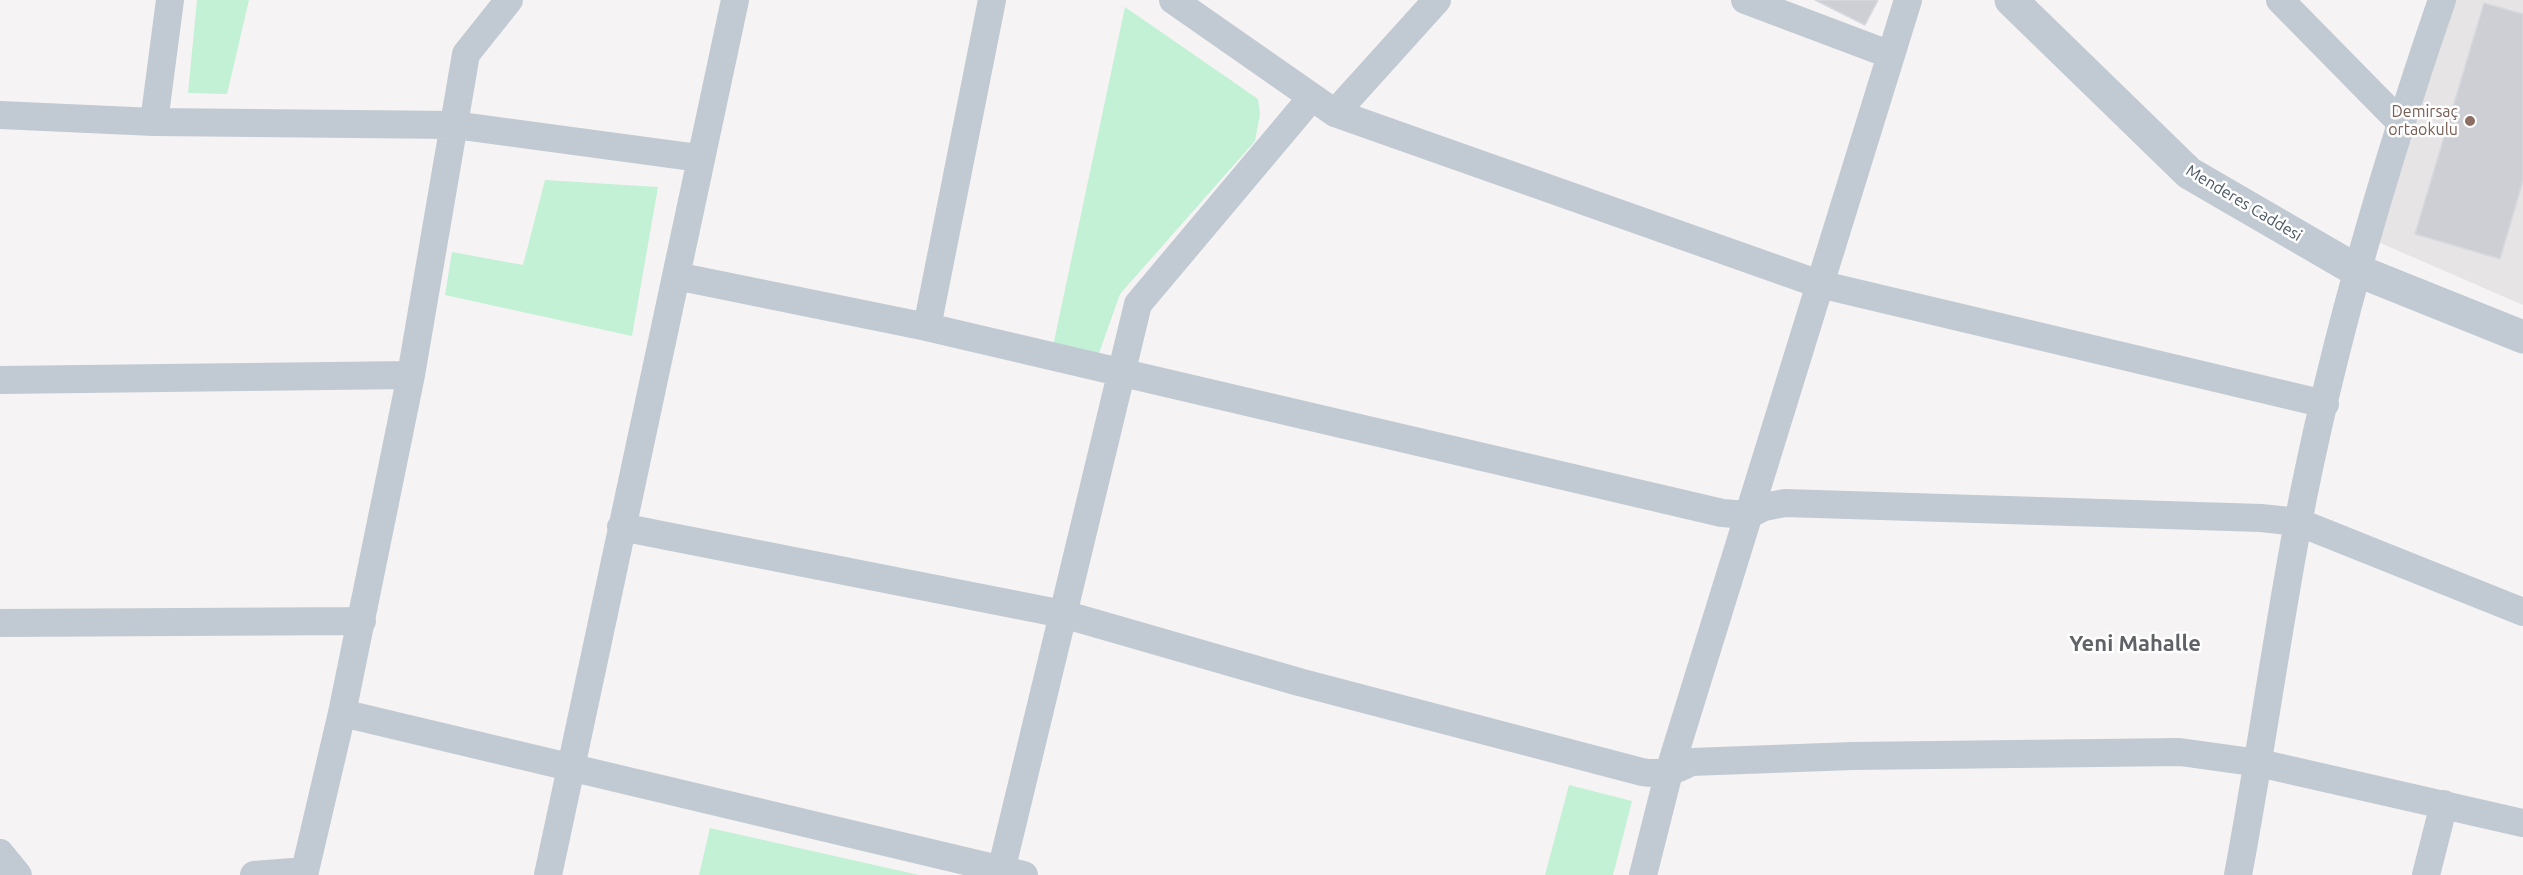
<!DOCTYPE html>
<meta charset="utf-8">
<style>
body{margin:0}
canvas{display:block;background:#f5f3f3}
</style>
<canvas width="2523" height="875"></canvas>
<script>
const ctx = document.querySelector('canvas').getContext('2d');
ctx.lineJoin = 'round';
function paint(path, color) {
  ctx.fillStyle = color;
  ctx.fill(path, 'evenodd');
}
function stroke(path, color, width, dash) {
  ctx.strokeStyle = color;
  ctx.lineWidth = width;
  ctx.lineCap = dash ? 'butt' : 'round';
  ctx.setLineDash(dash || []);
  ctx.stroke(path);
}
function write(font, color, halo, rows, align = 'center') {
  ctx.font = font + ' Ubuntu,sans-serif';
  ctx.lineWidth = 5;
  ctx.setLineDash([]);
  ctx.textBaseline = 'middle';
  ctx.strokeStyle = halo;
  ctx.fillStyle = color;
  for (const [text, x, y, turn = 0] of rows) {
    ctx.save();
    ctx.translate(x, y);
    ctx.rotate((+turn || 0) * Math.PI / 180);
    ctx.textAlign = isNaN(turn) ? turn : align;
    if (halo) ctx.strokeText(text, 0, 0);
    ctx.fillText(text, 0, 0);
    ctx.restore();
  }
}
paint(new Path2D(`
 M 2454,0 L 2523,0 L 2523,305 L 2378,242 Z`), '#e6e4e5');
paint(new Path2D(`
 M 197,0 L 249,0 L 227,94 L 188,93 Z
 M 1125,7 L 1258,99 L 1260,114 L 1255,141 L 1120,294 L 1098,356 L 1053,346 Z
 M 545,180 L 658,187 L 632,336 L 445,295 L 452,252 L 523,265 Z
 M 1569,785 L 1632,801 L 1613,875 L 1545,875 Z
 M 710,828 L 919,875 L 699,875 Z`), '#c3f1d5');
const building = new Path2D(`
 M 1815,0 L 1878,0 L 1865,25 Z
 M 2484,3 L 2523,14 L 2523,181 L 2500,259 L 2415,234 Z`);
paint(building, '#cdcfd5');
stroke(building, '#d7d9de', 1.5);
stroke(new Path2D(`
 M 1173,0 L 1335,113 L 1819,284 L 2325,404
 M 1745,0 L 1891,55
 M 2280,0 L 2400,122
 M 1335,113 L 1437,0
 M 0,115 L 154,122 L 454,125 L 699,158
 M 154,122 L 170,0
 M 676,276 L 927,327 L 1722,513 L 1748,515 L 1764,507 L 1785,503 L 2261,518 L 2298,522 L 2523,612
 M 927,327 L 992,0
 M 0,380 L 411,375
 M 621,527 L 1063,614 L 1299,682 L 1642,772 C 1661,775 1673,772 1691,762 L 1852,756 L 2180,752 L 2259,763 L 2523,823
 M 0,623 L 362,621
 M 342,713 L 1024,875
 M 0,853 L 18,875
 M 254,875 L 305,871
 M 304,875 L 342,713 L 411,375 L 466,54 L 509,0
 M 548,875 L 735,0
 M 1000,875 L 1138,304 L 1312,97
 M 1643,875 L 1669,772 L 1908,0
 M 2238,875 C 2260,758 2276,640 2298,523 C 2332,345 2383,171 2442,0
 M 2426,875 L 2444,804`), '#c1cad2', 28);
stroke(new Path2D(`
 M 2011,0 L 2189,173 L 2356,270 L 2523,337`), '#c1cad2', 33);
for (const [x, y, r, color] of [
 [2470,121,6,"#8d6e63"]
]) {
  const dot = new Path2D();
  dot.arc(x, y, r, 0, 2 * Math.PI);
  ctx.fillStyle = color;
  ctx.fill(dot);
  stroke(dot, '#fff', 2);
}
write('16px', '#785e54', '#fff', [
 ["Demirsaç",2458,112],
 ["ortaokulu",2458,130]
], 'right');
write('16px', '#4a5661', '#fff', [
 ["Menderes Caddesi",2244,203,31]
]);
write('bold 22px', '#5f6368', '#fff', [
 ["Yeni Mahalle",2135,644]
]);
</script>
